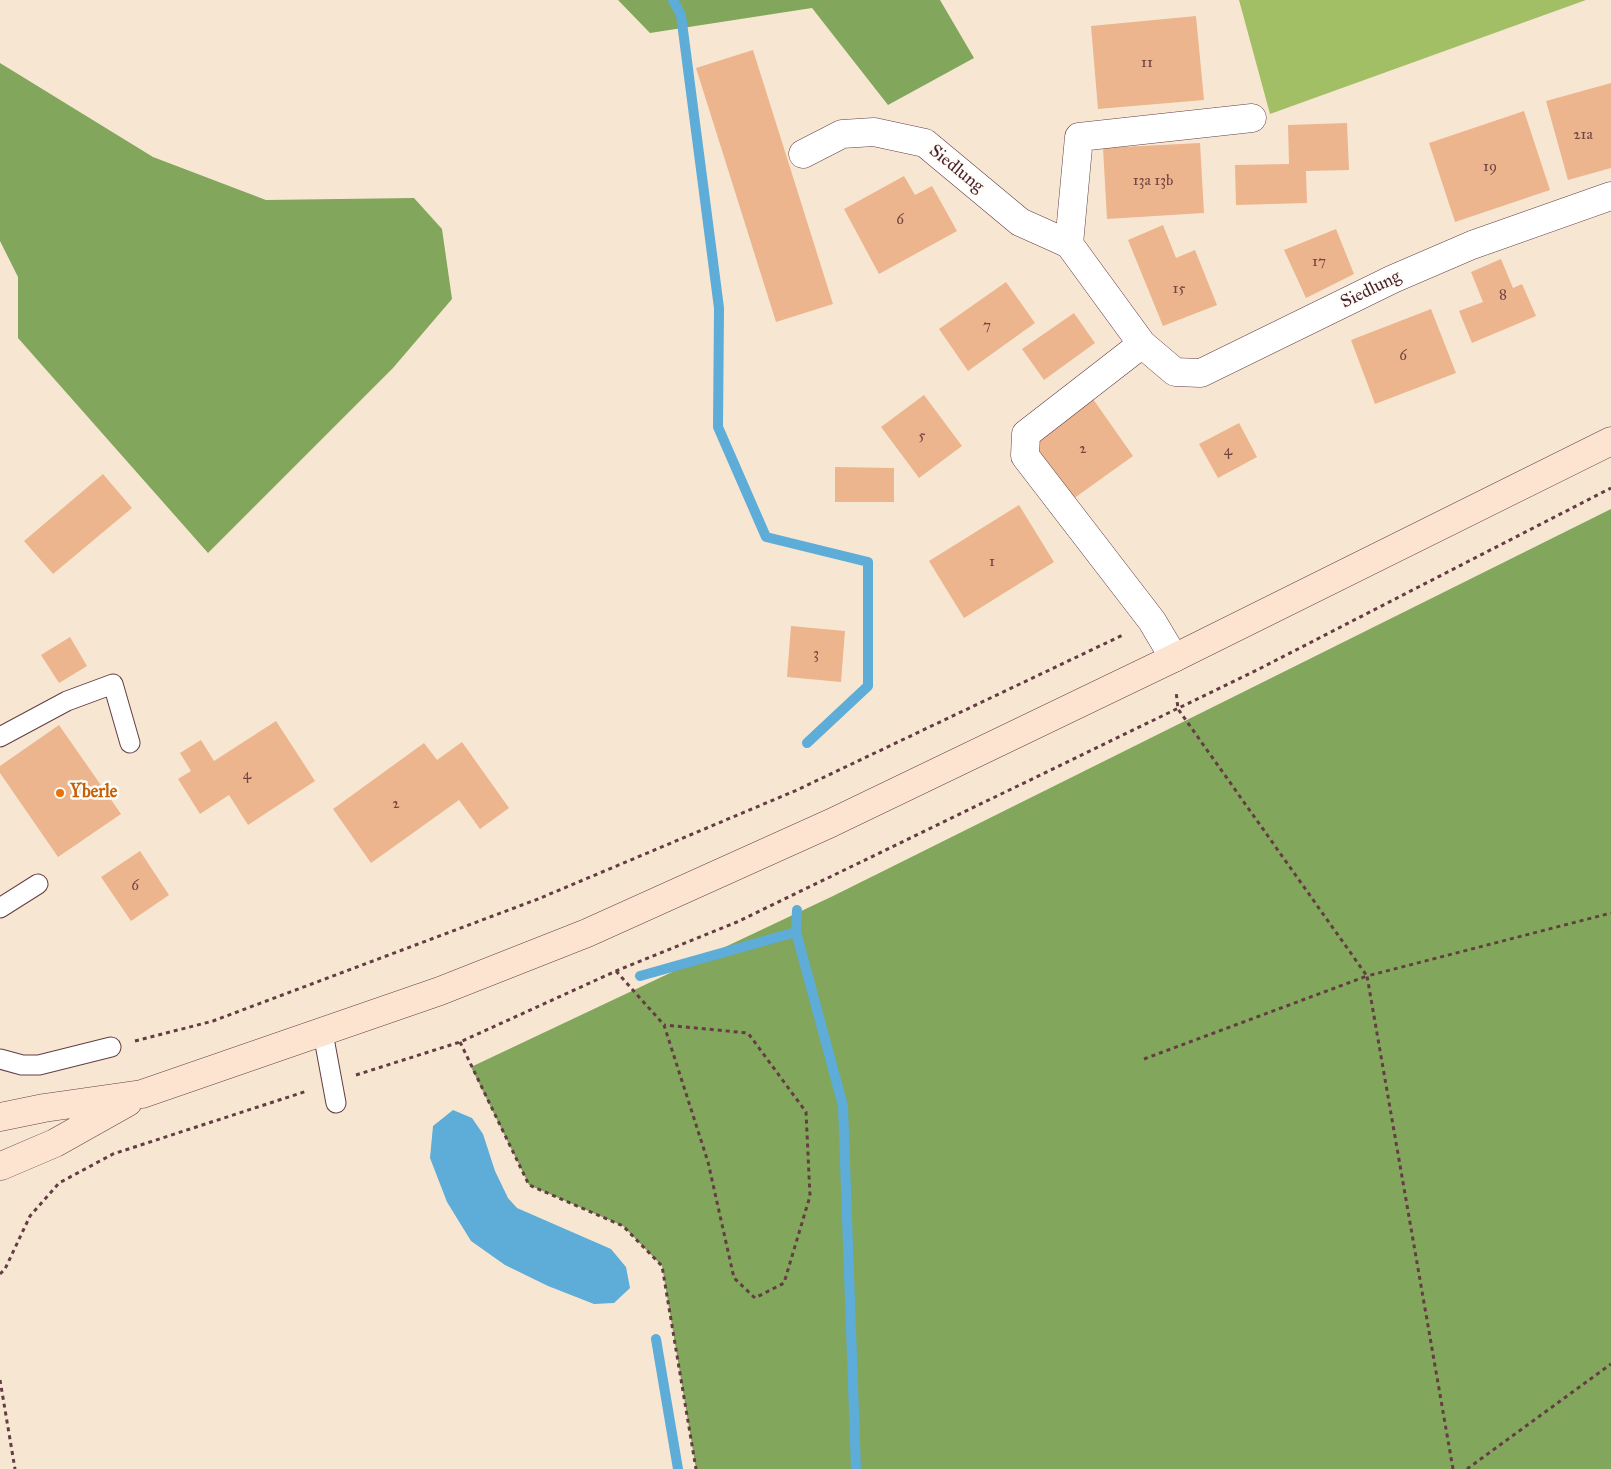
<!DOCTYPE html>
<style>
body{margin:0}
canvas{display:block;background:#f7e7d2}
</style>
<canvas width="1611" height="1469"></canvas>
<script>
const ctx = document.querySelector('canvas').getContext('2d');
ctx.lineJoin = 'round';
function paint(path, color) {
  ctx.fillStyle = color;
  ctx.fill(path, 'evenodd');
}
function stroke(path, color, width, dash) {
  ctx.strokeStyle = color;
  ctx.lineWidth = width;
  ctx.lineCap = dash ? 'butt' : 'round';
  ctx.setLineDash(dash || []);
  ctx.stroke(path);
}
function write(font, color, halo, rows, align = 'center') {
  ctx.font = font + ' "IM FELL Great Primer",serif';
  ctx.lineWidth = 5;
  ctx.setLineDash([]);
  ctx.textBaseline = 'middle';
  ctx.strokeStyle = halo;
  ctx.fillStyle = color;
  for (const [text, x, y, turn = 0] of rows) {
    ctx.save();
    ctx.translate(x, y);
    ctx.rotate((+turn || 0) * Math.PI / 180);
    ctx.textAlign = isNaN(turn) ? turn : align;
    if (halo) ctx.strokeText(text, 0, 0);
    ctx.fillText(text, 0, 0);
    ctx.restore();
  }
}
paint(new Path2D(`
 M 1239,0 L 1586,0 L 1270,114 Z`), '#a3bf66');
paint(new Path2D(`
 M 618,0 L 940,0 L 974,58 L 888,105 L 812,8 L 650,33 Z
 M 0,63 L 153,157 L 266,200 L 414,198 L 442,229 L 452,299 L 393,368 L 208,553 L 18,338 L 18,277 L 0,241 Z
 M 1611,509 L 1611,1469 L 696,1469 L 662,1266 L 623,1226 L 529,1185 L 471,1067 L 833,896 Z`), '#82a65b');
paint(new Path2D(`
 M 453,1110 L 472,1118 L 483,1134 L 495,1171 L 508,1198 L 517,1208 L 611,1249 L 626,1267 L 630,1288 L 614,1303 L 594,1304 L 548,1286 L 505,1265 L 471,1241 L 447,1202 L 430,1158 L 433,1126 Z`), '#5eacd8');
stroke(new Path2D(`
 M 673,0 L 681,15 L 719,308 L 718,427 L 766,537 L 868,562 L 868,686 L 807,743
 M 797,910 L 796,932 L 843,1106 L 856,1469
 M 640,976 L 796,932
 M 656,1339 L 678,1469`), '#5eacd8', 10);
paint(new Path2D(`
 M 1196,16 L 1204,100 L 1098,109 L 1091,26 Z
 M 753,50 L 833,304 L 776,322 L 696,68 Z
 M 1611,83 L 1611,168 L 1568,180 L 1546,101 Z
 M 1524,111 L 1550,190 L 1455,222 L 1429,143 Z
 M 1347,123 L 1349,170 L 1306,171 L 1307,203 L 1236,205 L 1235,165 L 1289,164 L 1288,125 Z
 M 1200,143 L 1204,213 L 1107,219 L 1103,148 Z
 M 904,176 L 915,195 L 932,186 L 957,231 L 879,274 L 844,209 Z
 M 1163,225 L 1176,258 L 1195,250 L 1217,305 L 1163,326 L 1128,240 Z
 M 1336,229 L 1354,274 L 1306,298 L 1284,250 Z
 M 1501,259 L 1513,288 L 1522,284 L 1536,316 L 1472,343 L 1459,311 L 1483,302 L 1471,272 Z
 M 1006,282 L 1035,323 L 968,371 L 939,329 Z
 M 1431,309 L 1456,373 L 1375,404 L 1351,340 Z
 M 1074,313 L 1095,343 L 1044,380 L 1022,349 Z
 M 924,395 L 962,446 L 919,478 L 881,427 Z
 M 1093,399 L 1133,456 L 1073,499 L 1033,442 Z
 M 1239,423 L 1257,457 L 1218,478 L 1199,444 Z
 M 835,467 L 894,468 L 894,502 L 835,502 Z
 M 103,474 L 132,508 L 53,574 L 24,541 Z
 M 1019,505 L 1054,562 L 964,618 L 929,561 Z
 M 791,626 L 845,631 L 841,682 L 787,677 Z
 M 70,637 L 87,666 L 59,683 L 41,655 Z
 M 276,721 L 315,781 L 248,825 L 229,795 L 200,814 L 178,779 L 191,771 L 180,753 L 201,740 L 214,761 Z
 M 59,725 L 121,814 L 58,857 L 0,773 L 0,766 Z
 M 462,742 L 509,808 L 480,829 L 459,800 L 371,863 L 333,809 L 424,743 L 437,760 Z
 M 140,851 L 169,895 L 131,921 L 101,877 Z`), '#ecb58e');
const service = new Path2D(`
 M 0,737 L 67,701 L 113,684 L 130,743
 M 0,908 L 38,884
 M 323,1033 L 336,1103
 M 0,1059 L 22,1065 L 39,1065 L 111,1047`);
const minor = new Path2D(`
 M 803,154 L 842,134 L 874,132 L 925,143 L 1020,222 L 1069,244
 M 1142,344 L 1069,244 L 1079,137 L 1252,118
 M 1174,658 L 1152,621 L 1025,456 L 1026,434 L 1142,344 L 1175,372 L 1201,373 L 1393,279 L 1472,245 L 1611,196`);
const secondary = new Path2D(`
 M 0,1117 L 44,1108 L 142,1094 L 440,991 L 587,933 L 831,823 L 1174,658 L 1611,441
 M 1,1166 L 55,1143 L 128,1102`);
stroke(service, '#643d44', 21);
stroke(minor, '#643d44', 29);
stroke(secondary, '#643d44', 29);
stroke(new Path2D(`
 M 616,971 L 664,1025 L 708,1162 L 734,1278 L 755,1298 L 784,1283 L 810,1196 L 806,1112 L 748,1033 L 664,1025
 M 135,1041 L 213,1021 L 538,899 L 797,790 L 1125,634
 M 460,1042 L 529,1185 L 623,1226 L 662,1266 L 696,1469
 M 1144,1059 L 1367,976 L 1178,709 L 1176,691
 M 356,1075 L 460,1042 L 616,971 L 737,922 L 1257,670 L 1611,488
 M 0,1274 L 5,1269 L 30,1216 L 59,1183 L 113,1154 L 307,1091
 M 0,1380 L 15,1469
 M 1453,1469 L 1367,976 L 1611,913
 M 1467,1469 L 1611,1364`), '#643d44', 3, [4, 4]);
stroke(service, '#fff', 19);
stroke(minor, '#fff', 28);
stroke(secondary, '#fde4d1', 28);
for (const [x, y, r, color] of [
 [60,793,5,"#e8710a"]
]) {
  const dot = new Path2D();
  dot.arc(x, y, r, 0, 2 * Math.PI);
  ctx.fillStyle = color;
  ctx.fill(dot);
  stroke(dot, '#fdfcf7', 2);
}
write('15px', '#724444', null, [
 ["11",1147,63],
 ["21a",1583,135],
 ["19",1490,167],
 ["13a 13b",1153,181],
 ["6",900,220],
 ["17",1319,262],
 ["15",1179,289],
 ["8",1503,295],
 ["7",987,326],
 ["6",1403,356],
 ["5",922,436],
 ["2",1083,449],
 ["4",1228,451],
 ["1",992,562],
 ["3",816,654],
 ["4",247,775],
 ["2",396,804],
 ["6",135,886]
]);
write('18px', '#4a1f2b', '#fdfcf7', [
 ["Siedlung",956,169,39],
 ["Siedlung",1371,290,-26]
]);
write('bold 18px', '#c56008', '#fdfcf7', [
 ["Yberle",70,793]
], 'left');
</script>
